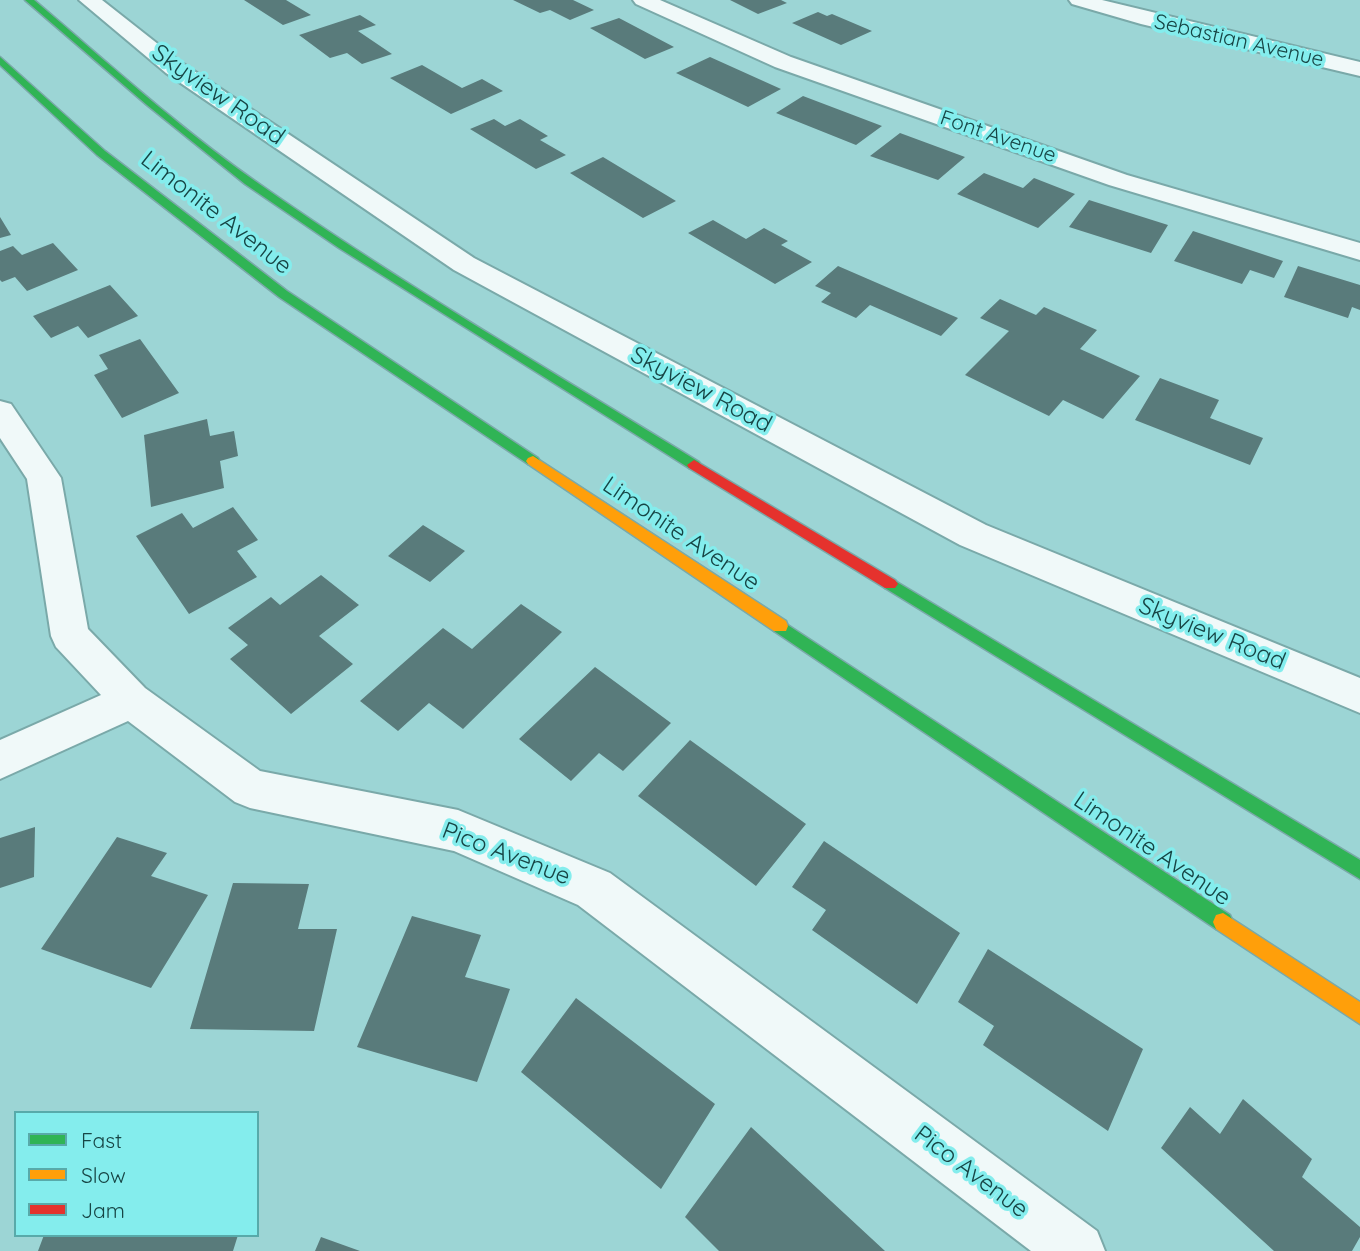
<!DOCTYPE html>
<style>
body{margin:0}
#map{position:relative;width:1360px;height:1251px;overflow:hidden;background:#9cd5d5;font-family:Quicksand,sans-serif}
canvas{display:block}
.legend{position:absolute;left:14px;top:1111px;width:245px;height:126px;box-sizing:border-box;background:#84eded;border:2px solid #58aaaa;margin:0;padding:9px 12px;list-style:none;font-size:21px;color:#174545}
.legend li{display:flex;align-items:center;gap:14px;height:35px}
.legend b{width:35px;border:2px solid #58aaaa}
</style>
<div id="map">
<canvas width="1360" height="1251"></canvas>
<ul class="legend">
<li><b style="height:9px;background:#30b455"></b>Fast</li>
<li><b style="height:9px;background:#ff9f0a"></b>Slow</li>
<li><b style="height:9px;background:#e5322d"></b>Jam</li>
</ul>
</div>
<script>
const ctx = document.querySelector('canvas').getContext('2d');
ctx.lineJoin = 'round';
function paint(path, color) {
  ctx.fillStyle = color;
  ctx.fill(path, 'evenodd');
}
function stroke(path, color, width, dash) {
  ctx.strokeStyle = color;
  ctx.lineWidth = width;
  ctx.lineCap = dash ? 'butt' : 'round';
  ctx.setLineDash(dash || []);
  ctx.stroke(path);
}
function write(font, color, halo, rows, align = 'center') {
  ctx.font = font + ' Quicksand,sans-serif';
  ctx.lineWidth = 7;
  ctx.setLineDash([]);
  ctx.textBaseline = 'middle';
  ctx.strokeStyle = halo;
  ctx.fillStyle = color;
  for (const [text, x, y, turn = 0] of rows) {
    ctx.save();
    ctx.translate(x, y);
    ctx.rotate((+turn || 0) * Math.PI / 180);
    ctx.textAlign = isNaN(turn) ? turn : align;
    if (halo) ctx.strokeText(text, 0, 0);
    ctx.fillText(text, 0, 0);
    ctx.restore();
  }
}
paint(new Path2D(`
 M 244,0 L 286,0 L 311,15 L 283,25 Z
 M 513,0 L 573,0 L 594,10 L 570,20 L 550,10 L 540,13 Z
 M 730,0 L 781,0 L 787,3 L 758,14 Z
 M 818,12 L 827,16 L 832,14 L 872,31 L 841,45 L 792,23 Z
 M 360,15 L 376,25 L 358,31 L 392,54 L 362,64 L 347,53 L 330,58 L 299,35 Z
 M 619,18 L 674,47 L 645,59 L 590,28 Z
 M 710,57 L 781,89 L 748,107 L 676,73 Z
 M 422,65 L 462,88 L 482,79 L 503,91 L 451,114 L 390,78 Z
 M 803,96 L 882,126 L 856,145 L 776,113 Z
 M 494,119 L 505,126 L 520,119 L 548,136 L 540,140 L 566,155 L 536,169 L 470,129 Z
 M 900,133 L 965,157 L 938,180 L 870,156 Z
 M 603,157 L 676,201 L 643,218 L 570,173 Z
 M 984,173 L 1023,188 L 1034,178 L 1075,194 L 1038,228 L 957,194 Z
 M 1089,200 L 1168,225 L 1151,253 L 1069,227 Z
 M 0,217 L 11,235 L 0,238 Z
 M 713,220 L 746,239 L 764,228 L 788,241 L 781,245 L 812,262 L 775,284 L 688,233 Z
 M 1193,231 L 1283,261 L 1274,278 L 1250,270 L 1242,284 L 1174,261 Z
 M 53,243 L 78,270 L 27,291 L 15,277 L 2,282 L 0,280 L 0,251 L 13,246 L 22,255 Z
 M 838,266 L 958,318 L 941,336 L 870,305 L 856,318 L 821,302 L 831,293 L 815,286 Z
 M 1298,266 L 1360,285 L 1360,310 L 1352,307 L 1348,318 L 1284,297 Z
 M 110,285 L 138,316 L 88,338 L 78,326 L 51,338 L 33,316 Z
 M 1000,299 L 1036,315 L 1044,307 L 1097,330 L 1080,349 L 1140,376 L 1103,419 L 1063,400 L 1049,416 L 965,375 L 1009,331 L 980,318 Z
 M 140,339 L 179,393 L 122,418 L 94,375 L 108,369 L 99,355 Z
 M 1160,378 L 1219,400 L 1210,418 L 1263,438 L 1250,465 L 1135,420 Z
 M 207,419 L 210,436 L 234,431 L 238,456 L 220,461 L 224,488 L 151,507 L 144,435 Z
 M 233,507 L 258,540 L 237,551 L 257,577 L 189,614 L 136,536 L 182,513 L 193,528 Z
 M 423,525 L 465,551 L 430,582 L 388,556 Z
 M 321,575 L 359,605 L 319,636 L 353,664 L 291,714 L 230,659 L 248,645 L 228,628 L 271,597 L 280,605 Z
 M 521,604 L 562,632 L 463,729 L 429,703 L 398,731 L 360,701 L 443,628 L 472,649 Z
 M 595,667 L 671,723 L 623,771 L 599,753 L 571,781 L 519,739 Z
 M 690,740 L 806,824 L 756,886 L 638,796 Z
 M 35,827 L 34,877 L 0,888 L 0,838 Z
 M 117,837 L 167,853 L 151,876 L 208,895 L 151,988 L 41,949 Z
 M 824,841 L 960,933 L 917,1004 L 812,930 L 826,910 L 792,887 Z
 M 233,883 L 309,884 L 298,929 L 337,929 L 314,1031 L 190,1029 Z
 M 412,916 L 481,935 L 465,977 L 510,989 L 477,1082 L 357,1047 Z
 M 988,949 L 1143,1049 L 1108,1131 L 983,1045 L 994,1026 L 958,1002 Z
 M 576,998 L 715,1104 L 661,1189 L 521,1072 Z
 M 1243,1099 L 1312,1159 L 1302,1177 L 1360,1227 L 1360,1237 L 1352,1251 L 1274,1251 L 1161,1148 L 1190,1107 L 1220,1134 Z
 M 751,1127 L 885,1251 L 719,1251 L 685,1217 Z
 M 44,1235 L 238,1235 L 233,1251 L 38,1251 Z
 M 321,1237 L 360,1251 L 315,1251 Z`), '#597b7b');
const street = new Path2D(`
 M 79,0 L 102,0 L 182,63 L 474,258 L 986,525 L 1360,678 L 1360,713 L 960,545 L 454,270 L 166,73 Z
 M 633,0 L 660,0 L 791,57 L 1127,175 L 1360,243 L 1360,260 L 1109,185 L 775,67 L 636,4 Z
 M 1069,0 L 1102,0 L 1360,62 L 1360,76 L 1141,24 L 1072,4 Z
 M 0,401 L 11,404 L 61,478 L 88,629 L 145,688 L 260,771 L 458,810 L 610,873 L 1097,1231 L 1105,1251 L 1031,1251 L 578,905 L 454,851 L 250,808 L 235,802 L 128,721 L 0,779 L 0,740 L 101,695 L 56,647 L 51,636 L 27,479 L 0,438 Z`);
const fast = new Path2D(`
 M 25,0 L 34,0 C 106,61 178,127 255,181 C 398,282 550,370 699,462 L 701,465 L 699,468 L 689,468 L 339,248 L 245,184 L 147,105 Z
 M 0,57 L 105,151 L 287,291 L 538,458 L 540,461 L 538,464 L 528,464 L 279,297 L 97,155 L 0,65 Z
 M 890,578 L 1360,860 L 1360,879 L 885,588 L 882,584 Z
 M 780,620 L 1230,915 L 1233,922 L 1230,929 L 1223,931 L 1216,929 L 774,631 L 772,626 L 774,621 Z`);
const slow = new Path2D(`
 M 533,456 L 786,621 L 788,626 L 786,631 L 774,631 L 528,464 L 526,461 L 528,458 Z
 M 1223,913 L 1360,1002 L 1360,1024 L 1216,929 L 1213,922 L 1216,915 Z`);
const jam = new Path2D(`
 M 694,460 L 895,580 L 898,584 L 895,588 L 885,588 L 689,468 L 687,465 Z`);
stroke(street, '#7aa9a9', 4);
stroke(fast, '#7aa9a9', 3);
stroke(slow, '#7aa9a9', 3);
stroke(jam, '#7aa9a9', 3);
paint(street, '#f0f9f9');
paint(fast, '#30b455');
paint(slow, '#ff9f0a');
paint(jam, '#e5322d');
write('21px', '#174545', '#84eded', [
 ["Sebastian Avenue",1239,41,13],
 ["Font Avenue",998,137,19]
]);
write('24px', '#174545', '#84eded', [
 ["Skyview Road",218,95,35],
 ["Limonite Avenue",216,213,38],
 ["Skyview Road",701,390,28],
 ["Limonite Avenue",681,534,34],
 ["Skyview Road",1212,634,22],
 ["Limonite Avenue",1152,849,34],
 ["Pico Avenue",506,854,21],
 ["Pico Avenue",971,1172,37]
]);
</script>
